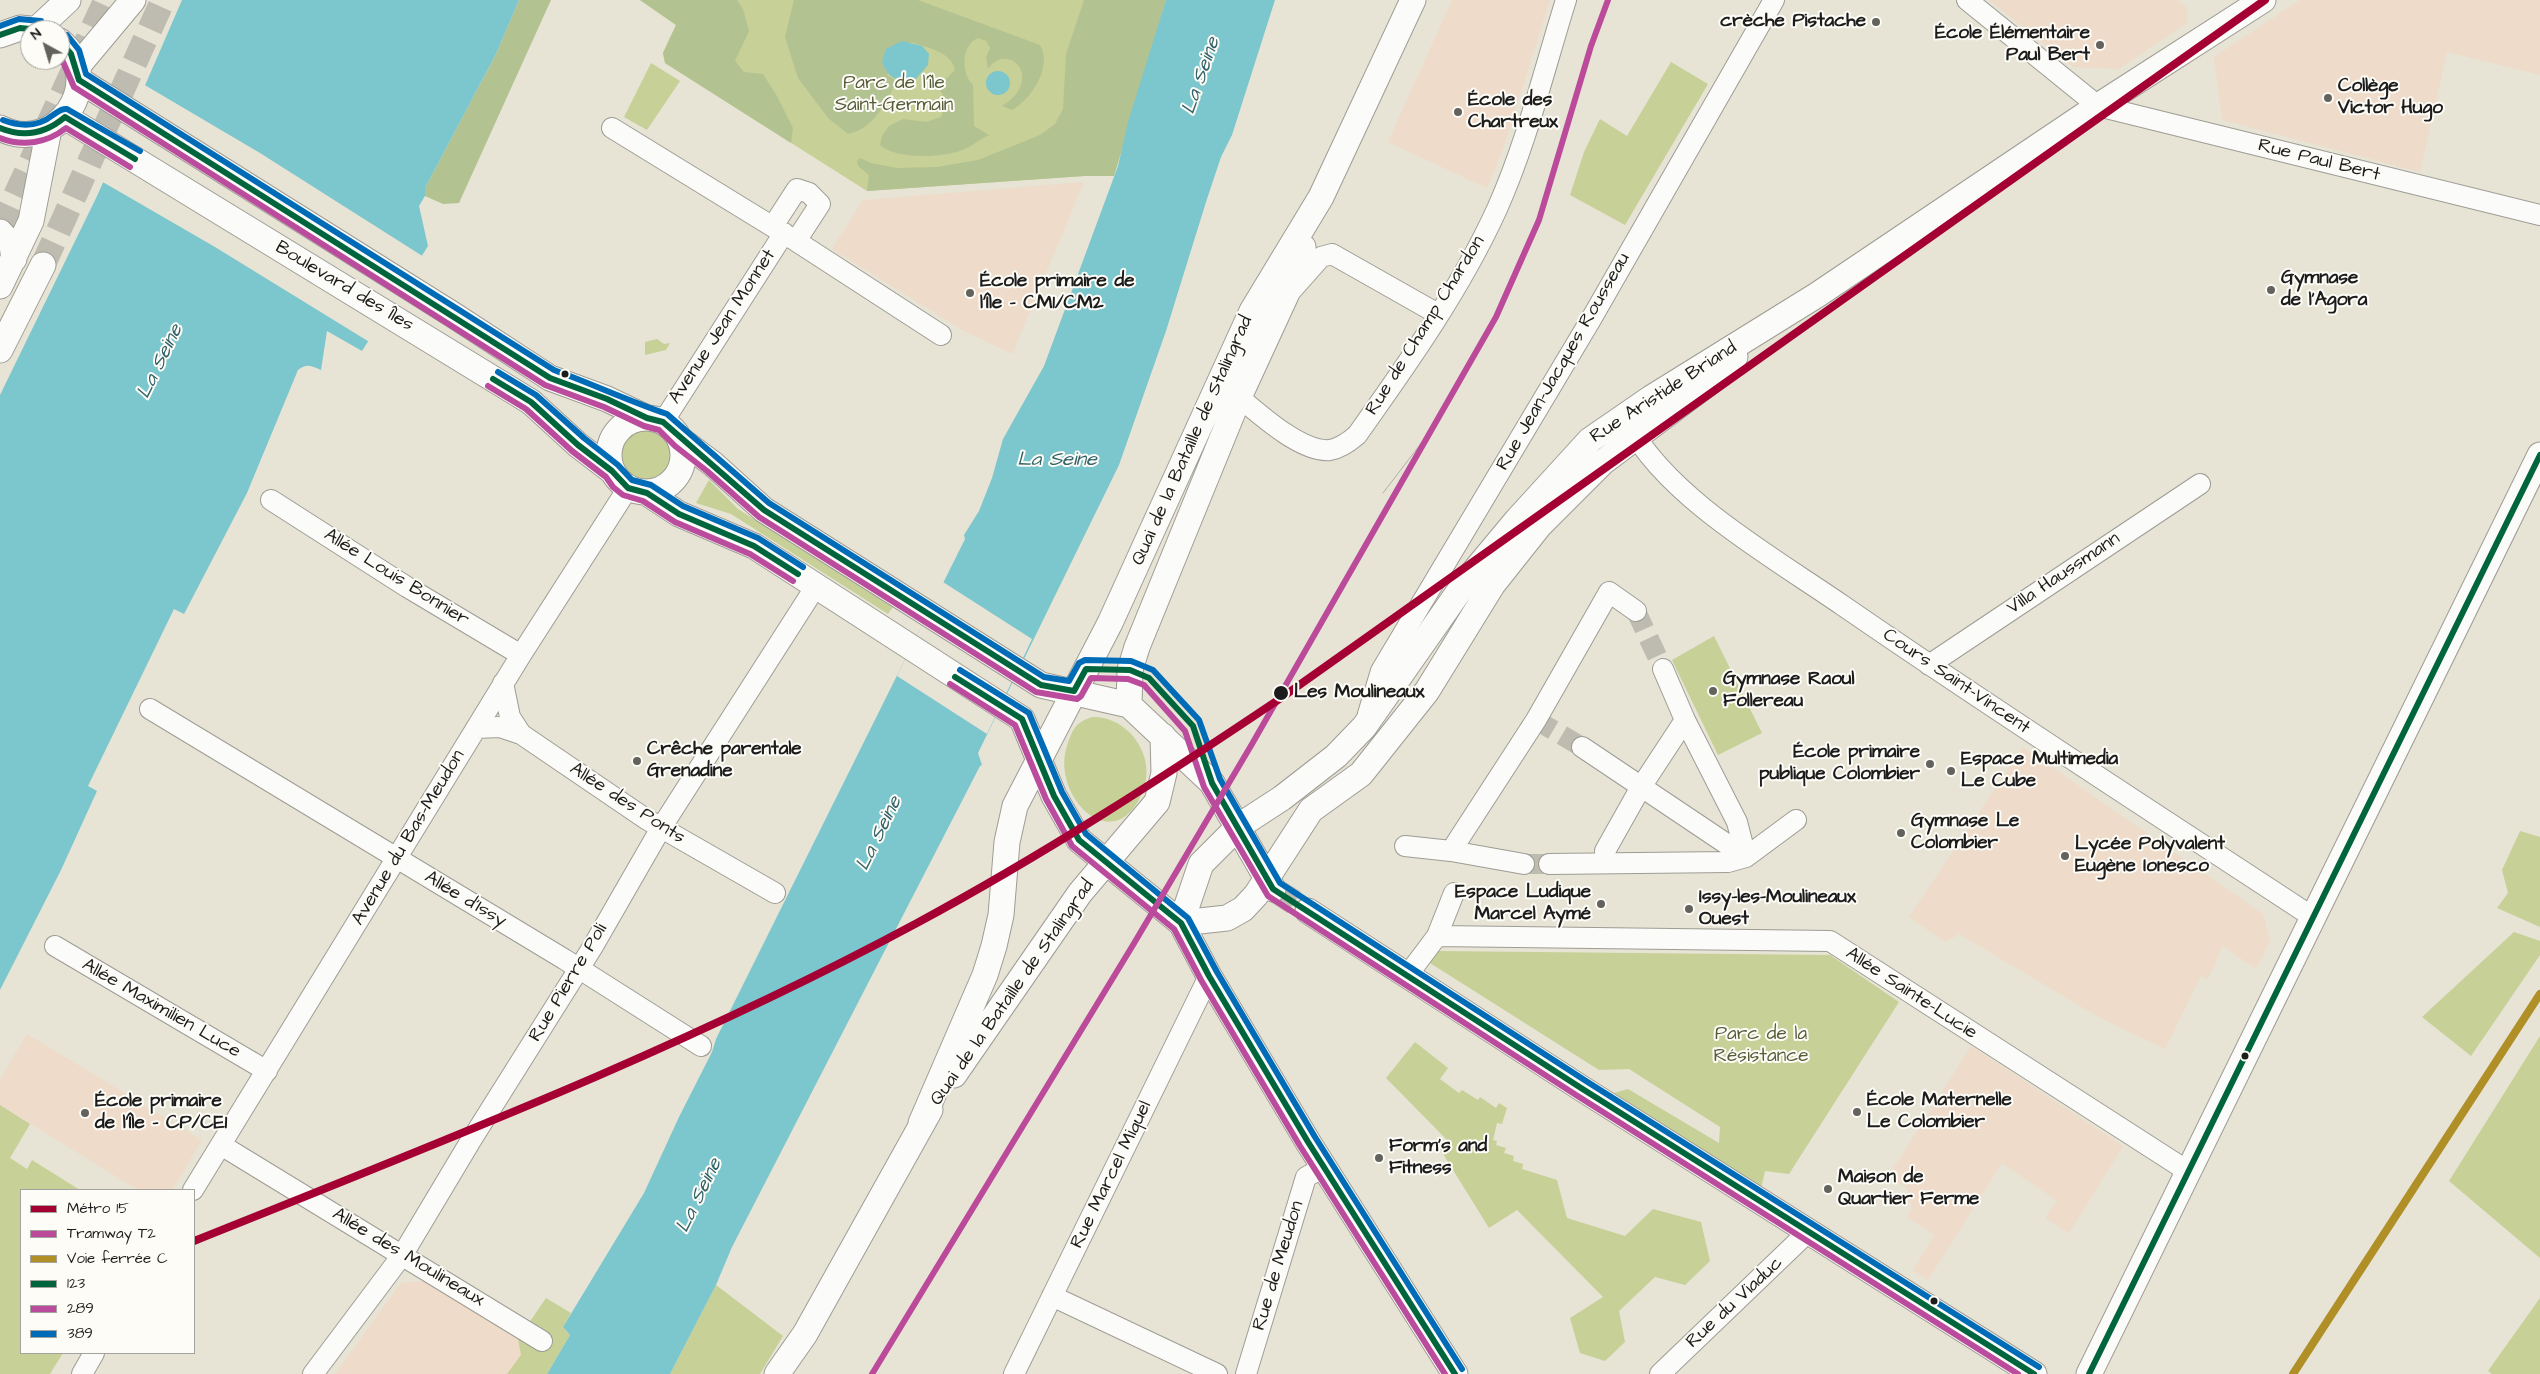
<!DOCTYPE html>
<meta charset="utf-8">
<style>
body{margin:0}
#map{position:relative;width:2540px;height:1374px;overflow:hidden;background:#e7e4d5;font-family:"Architects Daughter",sans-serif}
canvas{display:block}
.legend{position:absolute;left:20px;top:1189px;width:175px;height:165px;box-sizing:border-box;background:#fdfcf7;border:1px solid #a3a29f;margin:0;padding:6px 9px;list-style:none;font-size:15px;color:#1c1c1c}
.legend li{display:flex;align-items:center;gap:10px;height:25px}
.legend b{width:25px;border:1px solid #a3a29f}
.north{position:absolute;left:20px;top:20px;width:50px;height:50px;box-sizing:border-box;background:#fdfcf7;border:1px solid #a3a29f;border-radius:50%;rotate:321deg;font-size:14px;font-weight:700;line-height:20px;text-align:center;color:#1c1c1c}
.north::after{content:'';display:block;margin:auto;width:18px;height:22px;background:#63625d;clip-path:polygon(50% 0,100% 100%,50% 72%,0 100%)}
</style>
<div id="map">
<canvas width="2540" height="1374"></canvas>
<ul class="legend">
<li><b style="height:6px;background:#a50034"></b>Métro 15</li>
<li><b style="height:6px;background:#bb4a9b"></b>Tramway T2</li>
<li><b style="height:6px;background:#b08f26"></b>Voie ferrée C</li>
<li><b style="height:6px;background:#00643c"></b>123</li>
<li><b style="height:6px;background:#bb4b9c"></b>289</li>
<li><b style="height:6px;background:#006cb8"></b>389</li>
</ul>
<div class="north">N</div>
</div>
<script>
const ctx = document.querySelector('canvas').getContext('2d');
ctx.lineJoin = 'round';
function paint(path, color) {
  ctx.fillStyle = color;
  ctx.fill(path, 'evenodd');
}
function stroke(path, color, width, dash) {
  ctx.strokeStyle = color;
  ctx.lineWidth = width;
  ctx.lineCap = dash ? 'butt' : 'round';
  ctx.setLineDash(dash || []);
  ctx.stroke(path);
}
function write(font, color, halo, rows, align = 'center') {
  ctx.font = font + ' "Architects Daughter",sans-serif';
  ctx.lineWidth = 4;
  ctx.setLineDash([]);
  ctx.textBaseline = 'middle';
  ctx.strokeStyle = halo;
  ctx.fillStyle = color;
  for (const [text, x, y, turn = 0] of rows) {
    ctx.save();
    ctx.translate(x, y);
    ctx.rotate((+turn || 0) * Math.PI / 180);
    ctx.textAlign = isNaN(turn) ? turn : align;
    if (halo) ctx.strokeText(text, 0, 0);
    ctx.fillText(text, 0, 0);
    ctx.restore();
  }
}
paint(new Path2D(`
 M 1452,0 L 1550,0 L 1504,146 L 1487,188 L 1388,142 Z
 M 1989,0 L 2178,0 L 2187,8 L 2187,23 L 2119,69 L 2073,67 Z
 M 2300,0 L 2540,0 L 2540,75 L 2447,52 L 2420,172 L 2222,120 L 2214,57 Z
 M 1084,182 L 1012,354 L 962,330 L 832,249 L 863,200 Z
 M 2023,747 L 2263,914 L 2270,941 L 2256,969 L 2223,946 L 2208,979 L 2201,976 L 2165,1049 L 2097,1016 L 1959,934 L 1945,942 L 1909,917 Z
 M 27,1034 L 202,1140 L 172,1190 L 138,1190 L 0,1105 L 0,1079 Z
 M 1971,1046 L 2123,1146 L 2069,1233 L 2045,1218 L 2057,1201 L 2002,1163 L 1928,1280 L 1913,1270 L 1935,1235 L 1907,1217 L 1912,1209 L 1907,1188 L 1888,1177 Z
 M 423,1281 L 518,1339 L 522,1359 L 511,1374 L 335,1374 L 401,1283 Z`), '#eedbc9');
paint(new Path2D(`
 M 640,0 L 1166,0 L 1114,176 L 1084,176 L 867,191 L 665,63 L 663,53 L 676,25 Z
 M 1671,62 L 1708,84 L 1625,225 L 1570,195 L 1584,152 L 1600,119 L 1627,136 Z
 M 651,63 L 680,81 L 647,130 L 624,117 Z
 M 657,339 L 664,344 L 670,343 L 666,350 L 645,355 L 645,342 Z
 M622 455a24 24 0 1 1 48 0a24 24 0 1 1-48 0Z
 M 709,480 L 738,509 L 893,607 L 888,614 L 731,514 L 696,503 Z
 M 1714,636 L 1762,733 L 1718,755 L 1672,660 Z
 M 1092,717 C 1129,716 1157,757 1143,791 C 1114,862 1048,794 1068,743 C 1073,728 1077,722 1092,717 Z
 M 2520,831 L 2540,837 L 2540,927 L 2497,908 L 2508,893 L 2502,870 Z
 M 2514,932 L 2540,941 L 2540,955 L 2471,1056 L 2422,1017 Z
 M 1438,951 L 1830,955 L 1899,1002 L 1789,1174 L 1765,1171 L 1761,1189 L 1614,1093 L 1628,1089 L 1719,1143 L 1720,1127 L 1629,1069 L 1599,1070 L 1430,963 Z
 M 2540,1036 L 2540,1258 L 2449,1181 Z
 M 1415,1042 L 1448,1068 L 1440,1079 L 1459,1093 L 1462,1090 L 1478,1100 L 1480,1097 L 1496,1108 L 1499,1103 L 1507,1108 L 1502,1124 L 1497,1123 L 1493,1140 L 1497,1141 L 1496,1145 L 1506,1148 L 1504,1153 L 1514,1156 L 1513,1161 L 1523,1164 L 1522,1169 L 1557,1180 L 1567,1218 L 1625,1236 L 1653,1209 L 1701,1222 L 1710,1261 L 1685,1285 L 1655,1277 L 1619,1311 L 1625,1342 L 1605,1361 L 1580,1353 L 1570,1318 L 1603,1297 L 1517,1210 L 1489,1228 L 1440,1149 L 1450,1143 L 1386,1078 Z
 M 0,1105 L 30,1124 L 10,1158 L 27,1169 L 32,1160 L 80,1190 L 21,1190 L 21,1353 L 63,1353 L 50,1374 L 0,1374 Z
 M 716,1285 L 783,1336 L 760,1374 L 670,1374 Z
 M 546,1298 L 571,1313 L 563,1327 L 570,1335 L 547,1374 L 507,1374 L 521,1355 L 518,1339 Z
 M 2540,1298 L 2540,1374 L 2492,1374 L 2488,1371 Z`), '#c7d096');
paint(new Path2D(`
 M 519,0 L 551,0 L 459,203 L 443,204 L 425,196 L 425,188 L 496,54 Z
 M 640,0 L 737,0 L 743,9 L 749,31 L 735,61 L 744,72 L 763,74 L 777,96 L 793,128 L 791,143 L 665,63 L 663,53 L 676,25 Z
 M 794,0 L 918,0 L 1040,45 C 1053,66 1031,100 1012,110 L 1002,106 C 1046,79 1008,40 988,69 L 986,58 L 990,48 L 986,41 L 978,38 C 961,45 961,74 973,85 L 974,126 L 989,135 C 981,139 973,145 965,149 C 945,158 897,160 880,145 L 882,136 L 889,126 L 903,119 L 926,122 L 941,117 C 945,106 947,100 940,90 L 943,82 L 955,70 C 951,51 927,48 911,42 L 887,75 L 897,81 C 885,103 875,128 848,134 L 828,118 L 798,78 L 785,37 Z
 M 1084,0 L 1166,0 L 1114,176 L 1084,176 L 867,191 L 869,175 L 858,166 L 857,161 L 860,158 L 871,163 L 897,168 L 937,167 L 978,160 L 1040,135 L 1055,124 L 1063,109 L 1066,54 Z`), '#b3c291');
paint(new Path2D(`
 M 182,0 L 519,0 L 496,54 L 425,188 L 425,196 L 419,206 L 428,246 L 362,351 L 327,331 L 321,370 C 311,366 307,363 298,370 L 247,493 L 184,614 L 174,609 L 88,786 L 97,791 L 61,870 L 0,990 L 0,395 L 98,194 Z
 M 1166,0 L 1275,0 L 1232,135 L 1221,157 L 1206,202 L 1166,331 L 1119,465 L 978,753 L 982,765 L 980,766 L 732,1247 L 716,1285 L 670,1374 L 547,1374 L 570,1335 L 563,1327 L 644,1193 L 679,1117 L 712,1052 L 716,1039 L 965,539 L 964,535 L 979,511 L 992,478 L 1003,439 L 1044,366 L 1118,166 L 1128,122 Z
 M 902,41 L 922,46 L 929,54 L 928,65 L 914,81 C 896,81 889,79 882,62 L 886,49 Z
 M986 83a12 12 0 1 1 24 0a12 12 0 1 1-24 0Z`), '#7cc6cd');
paint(new Path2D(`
 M 143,84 L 260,153 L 424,257 L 371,343 L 215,247 L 101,181 Z
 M 943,582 L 1032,639 L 987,734 L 897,676 Z`), '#e7e4d5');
stroke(new Path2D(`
 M 1636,611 L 1663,669
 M 1536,720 L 1582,747
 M 1524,864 L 1549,864`), '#bebcb0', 20, [20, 10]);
stroke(new Path2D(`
 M 0,229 L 106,0
 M 43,265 L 163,0
 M 1273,889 L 1308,911`), '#bebcb0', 25, [25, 12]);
const minor = new Path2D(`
 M 1967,0 L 2098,106 L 2540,215
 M 612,128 L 796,241 L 820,204 L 809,193 L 797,189 L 773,226
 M 796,241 L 941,335
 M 1290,292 L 1321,257 L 1332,254 L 1438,314
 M 1239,397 C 1259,414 1302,453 1330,450 C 1341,448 1349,442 1357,435 C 1408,363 1460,290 1497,209 C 1527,142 1544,70 1566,0
 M 663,422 L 784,233
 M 1629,425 C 1668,498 1774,558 1842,605 C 1997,712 2156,814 2314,918
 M 271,500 L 407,587 L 521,655
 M 1929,665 L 2200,484
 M 503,683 L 510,717 L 521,734
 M 150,709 L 564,959 L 701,1046
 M 1368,714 L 1381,671 L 1590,321 L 1774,0
 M 476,728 L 500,727 L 521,734 L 646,819 L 775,893
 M 1582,747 L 1746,857 L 1796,820
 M 1405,846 L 1451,851
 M 1605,851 L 1641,787 L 1685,720
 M 1524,864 L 1451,851 L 1536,720 L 1609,592 L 1636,611
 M 1549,864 L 1728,862 L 1746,857 L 1737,822 L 1685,720 L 1663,669
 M 1437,936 L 1454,893
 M 55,946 L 267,1071
 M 1407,976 L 1437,936 L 1830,941 L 2189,1172
 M 221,1145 L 542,1341
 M 193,1190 L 521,655 L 628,488
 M 1052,1296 L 1217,1374
 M 82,1374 L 94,1353
 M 313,1374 L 403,1254 L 470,1142 L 592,948 L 661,828 L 816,586
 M 1014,1374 L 1209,976
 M 1246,1374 L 1306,1177 L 1324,1167
 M 1660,1374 L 1809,1231`);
const major = new Path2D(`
 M 37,29 L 68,0
 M 0,35 L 20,28 L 40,30
 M 77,67 L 133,0
 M 79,80 L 455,316 L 550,378 L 607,399 L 647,418
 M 65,117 L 531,402 L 578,445 L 612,471
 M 0,128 C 56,157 108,81 60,41
 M 0,232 L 12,245 L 14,259
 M 0,286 L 31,221 L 49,129
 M 0,350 L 43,265
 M609 455a37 37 0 1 1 74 0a37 37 0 1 1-74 0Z
 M 681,440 L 713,464 L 764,510 L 1041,685 L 1129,705 L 1212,783 L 1273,889
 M 647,493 L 679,514 L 754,546 L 1022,719 L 1054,796 L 1079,840 L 1181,923 L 1209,976 L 1308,1142 L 1455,1374
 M 1129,705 L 1130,670 L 1137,647 L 1239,397 L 1286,295 L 1303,247
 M 1308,911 L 1581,1088 L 2034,1374
 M 1181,923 L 1201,864 L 1239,826 L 1282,798 L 1336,756 L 1364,727 L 1467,580 L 1517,520 L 1590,440 L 1651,398 L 1817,295 L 2098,106 L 2263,0
 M 1181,923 L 1227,918 L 1243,909 L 1256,895 L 1311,810 L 1361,774 L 1427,691 L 1493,584 L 1539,526 L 1603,462 L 1722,373 L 1735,357
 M 954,1075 L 1080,893 L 1157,802 L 1164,773 L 1163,736
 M 921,1123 L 985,975 L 994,946 L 1001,915 L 1007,842 L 1015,806 L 1110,623 L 1252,311 L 1321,197 L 1413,0
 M 777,1374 L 805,1334 L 930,1110
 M 2089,1374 L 2540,455`);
stroke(minor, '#9e9c94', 22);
stroke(major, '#9e9c94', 27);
stroke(minor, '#fbfbf9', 20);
stroke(major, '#fbfbf9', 25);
stroke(new Path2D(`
 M 1383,493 L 1429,433`), '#aeaeab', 1);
stroke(new Path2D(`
 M 0,35 L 20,28 L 40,30
 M 60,41 L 71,54 L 79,80 L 550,378 L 607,399 L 647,418 L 663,422 L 764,510 L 1041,685 L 1074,691 L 1086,669 L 1130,670 L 1149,678 L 1193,726 L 1212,783 L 1273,889 L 1581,1088 L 2034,1374
 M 0,128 C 24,138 45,134 65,117 L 135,159
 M 493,379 L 531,402 L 578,445 L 612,471 L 628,488 L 647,493 L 679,514 L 754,546 L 798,574
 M 955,677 L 1022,719 L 1054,796 L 1079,840 L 1181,923 L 1209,976 L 1308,1142 L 1455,1374
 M 2089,1374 L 2540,455`), '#00643c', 6);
stroke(new Path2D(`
 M 60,55 L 74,87 L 545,385 L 604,407 L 644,426 L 659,430 L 675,446 L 707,471 L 759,517 L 1036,692 L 1077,699 L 1081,696 L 1091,678 L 1128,679 L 1144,685 L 1185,731 L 1204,787 L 1268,896 L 1576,1095 L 2018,1374
 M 0,138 C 23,147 47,143 66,128 L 130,167
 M 488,386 L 526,409 L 572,451 L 606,477 L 613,487 L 623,495 L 643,501 L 675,522 L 750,554 L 793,581
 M 950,684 L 1015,725 L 1046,799 L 1072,846 L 1174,929 L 1201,980 L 1300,1146 L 1445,1374`), '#bb4b9c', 6);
stroke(new Path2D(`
 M 0,26 L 19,19 L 41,21
 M 67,35 L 79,50 L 86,74 L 554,370 C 592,384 629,401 667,414 L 769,503 L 1044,677 L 1069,681 L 1079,663 L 1085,660 L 1131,661 L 1153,670 L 1199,720 L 1220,779 L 1280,883 L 1586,1081 L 2039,1367
 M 3,120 C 21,127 38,127 53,115 C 58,112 61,108 67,109 L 140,151
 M 498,372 L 536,395 L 584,438 L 618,465 L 632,480 L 651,485 L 683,506 L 758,538 L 803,567
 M 960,670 L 1029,713 L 1062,792 L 1086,834 L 1188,918 L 1217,972 L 1315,1137 L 1462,1369`), '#006cb8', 6);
stroke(new Path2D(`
 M 2293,1374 L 2540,994`), '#b08f26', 8);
stroke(new Path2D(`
 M 872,1374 L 1133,945 L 1252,744 L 1496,317 L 1539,220 L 1591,46 L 1608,0`), '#bb4a9b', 6);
stroke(new Path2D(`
 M 194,1241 C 438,1143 685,1048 917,923 C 1043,855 1162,778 1281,698 L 2265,0`), '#a50034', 8);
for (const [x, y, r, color] of [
 [1876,22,5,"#63625d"],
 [2100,45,5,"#63625d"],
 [2328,98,5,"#63625d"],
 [1458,112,5,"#63625d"],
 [2271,290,5,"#63625d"],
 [970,293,5,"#63625d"],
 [565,374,4.5,"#1c1c1c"],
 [1713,691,5,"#63625d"],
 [1281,693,8,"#1c1c1c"],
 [637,761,5,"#63625d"],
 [1930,764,5,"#63625d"],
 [1951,771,5,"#63625d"],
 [1901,833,5,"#63625d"],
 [2065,856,5,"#63625d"],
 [1601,904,5,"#63625d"],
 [1689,909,5,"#63625d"],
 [2245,1056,4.5,"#1c1c1c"],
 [1857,1112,5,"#63625d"],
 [85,1113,5,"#63625d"],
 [1379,1158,5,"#63625d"],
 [1828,1189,5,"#63625d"],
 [1934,1301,4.5,"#1c1c1c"]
]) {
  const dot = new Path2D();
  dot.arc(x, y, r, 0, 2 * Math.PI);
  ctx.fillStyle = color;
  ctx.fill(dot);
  stroke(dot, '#fdfcf7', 2);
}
write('bold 19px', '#1c1c1c', '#fdfcf7', [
 ["crèche Pistache",1866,22,"right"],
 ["École Élémentaire",2090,34,"right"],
 ["Paul Bert",2090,56,"right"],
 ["Collège",2338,87],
 ["Victor Hugo",2338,109],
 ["École des",1468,101],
 ["Chartreux",1468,123],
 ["Gymnase",2281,279],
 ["de l'Agora",2281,301],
 ["École primaire de",980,282],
 ["l'Île - CM1/CM2",980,304],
 ["Gymnase Raoul",1723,680],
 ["Follereau",1723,702],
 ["Crêche parentale",647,750],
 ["Grenadine",647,772],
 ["École primaire",1920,753,"right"],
 ["publique Colombier",1920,775,"right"],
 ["Espace Multimedia",1961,760],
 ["Le Cube",1961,782],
 ["Gymnase Le",1911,822],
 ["Colombier",1911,844],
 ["Lycée Polyvalent",2075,845],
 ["Eugène Ionesco",2075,867],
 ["Espace Ludique",1591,893,"right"],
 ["Marcel Aymé",1591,915,"right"],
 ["Issy-les-Moulineaux",1699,898],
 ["Ouest",1699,920],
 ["École Maternelle",1867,1101],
 ["Le Colombier",1867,1123],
 ["École primaire",95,1102],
 ["de l'Île - CP/CE1",95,1124],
 ["Form's and",1389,1147],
 ["Fitness",1389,1169],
 ["Maison de",1838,1178],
 ["Quartier Ferme",1838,1200]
], 'left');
write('19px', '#565d38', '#fdfcf7', [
 ["Parc de l'île",894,84],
 ["Saint-Germain",894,106],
 ["Parc de la",1761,1035],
 ["Résistance",1761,1057]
]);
write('19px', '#1c1c1c', '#fdfcf7', [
 ["Rue Paul Bert",2319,161,14],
 ["Boulevard des Îles",344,287,31],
 ["Rue de Champ Chardon",1426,326,-58],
 ["Avenue Jean Monnet",723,327,-57],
 ["Rue Jean-Jacques Rousseau",1564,362,-60],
 ["Rue Aristide Briand",1664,393,-33],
 ["Quai de la Bataille de Stalingrad",1193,441,-66],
 ["Villa Haussmann",2064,574,-34],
 ["Allée Louis Bonnier",396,578,32],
 ["Cours Saint-Vincent",1956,682,34],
 ["Allée des Ponts",627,804,33],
 ["Avenue du Bas-Meudon",409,838,-59],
 ["Allée d'Issy",465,900,31],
 ["Rue Pierre Poli",569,983,-59],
 ["Quai de la Bataille de Stalingrad",1013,993,-55],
 ["Allée Sainte-Lucie",1911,994,33],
 ["Allée Maximilien Luce",161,1009,30],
 ["Rue Marcel Miquel",1112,1175,-64],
 ["Allée des Moulineaux",408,1258,31],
 ["Rue de Meudon",1279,1266,-73],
 ["Rue du Viaduc",1735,1303,-43]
]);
write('bold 19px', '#1c1c1c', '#fdfcf7', [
 ["Les Moulineaux",1294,693]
], 'left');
write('italic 20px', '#32636a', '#fdfcf7', [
 ["La Seine",1202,76,-71],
 ["La Seine",161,362,-64],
 ["La Seine",1057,461],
 ["La Seine",880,834,-64],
 ["La Seine",700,1196,-64]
]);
</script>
